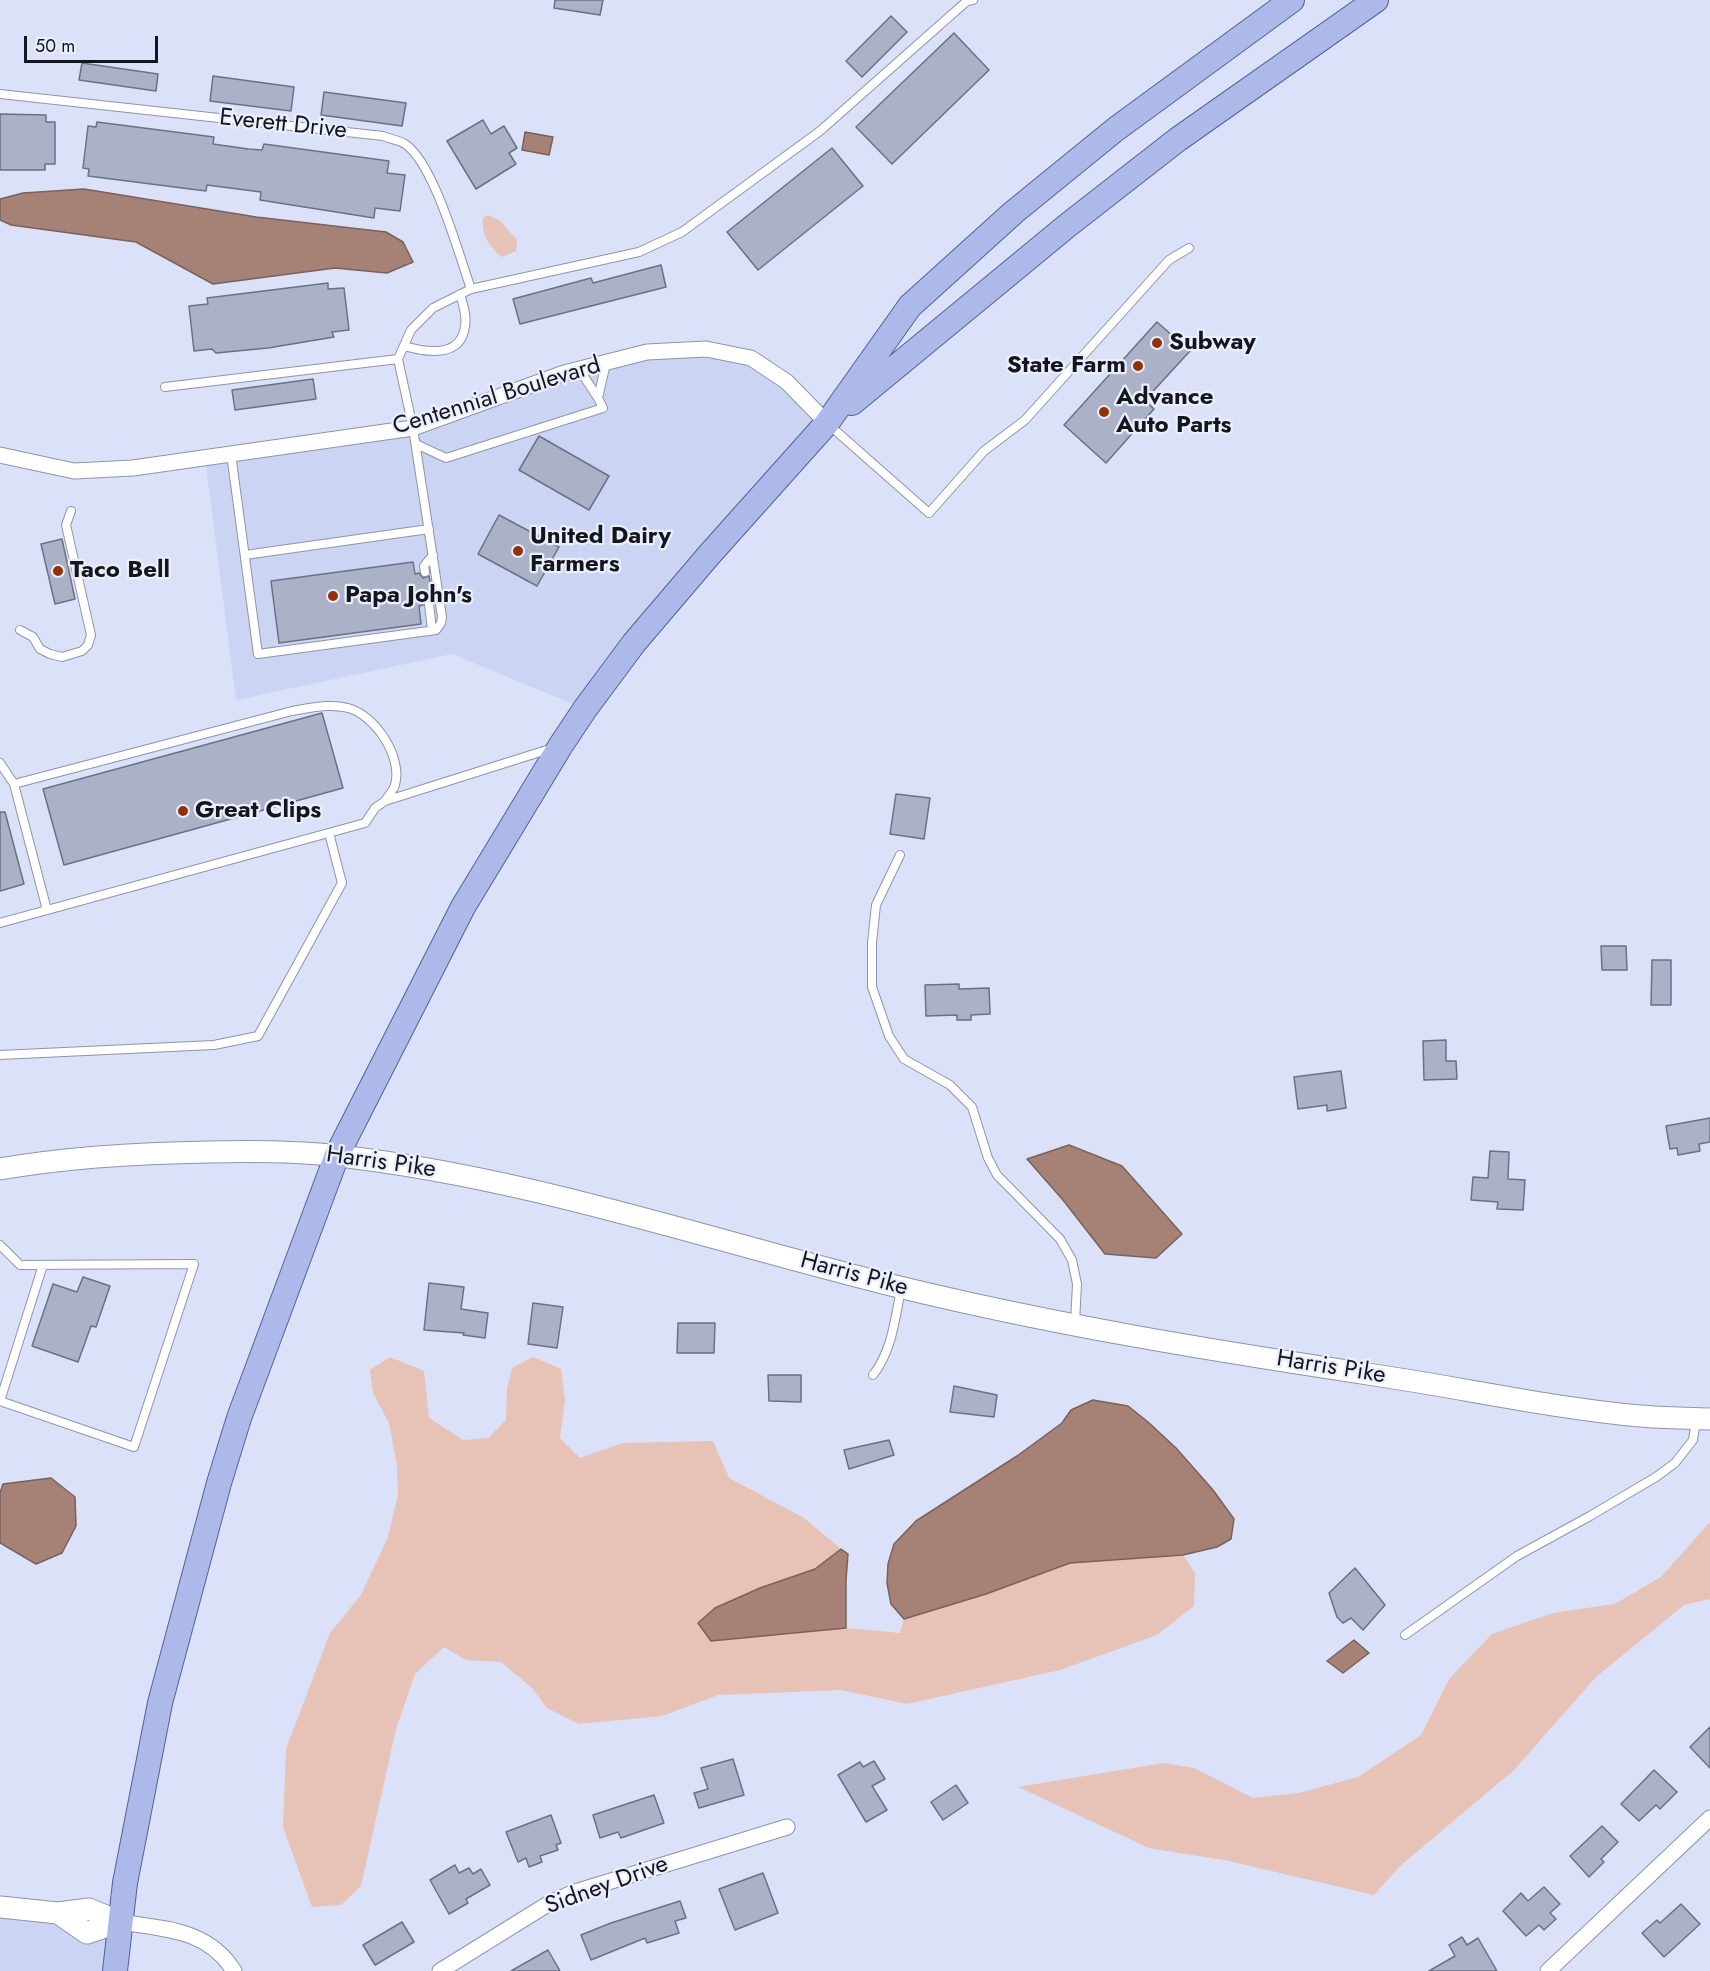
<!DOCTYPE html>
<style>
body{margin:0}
#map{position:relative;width:1710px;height:1971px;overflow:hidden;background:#dbe1f8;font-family:Jost,sans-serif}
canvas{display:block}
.scale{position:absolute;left:24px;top:36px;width:134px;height:27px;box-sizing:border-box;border:3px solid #14161e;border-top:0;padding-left:8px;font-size:18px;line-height:21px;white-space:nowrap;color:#14161e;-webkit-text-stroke:4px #ebeffd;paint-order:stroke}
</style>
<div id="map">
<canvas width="1710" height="1971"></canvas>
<div class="scale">50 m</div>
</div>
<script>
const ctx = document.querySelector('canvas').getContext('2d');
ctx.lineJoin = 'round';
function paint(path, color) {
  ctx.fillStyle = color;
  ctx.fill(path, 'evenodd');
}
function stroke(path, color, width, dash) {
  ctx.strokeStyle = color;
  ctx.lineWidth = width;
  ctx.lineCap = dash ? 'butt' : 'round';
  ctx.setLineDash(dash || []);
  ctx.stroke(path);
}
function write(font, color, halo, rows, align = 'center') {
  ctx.font = font + ' Jost,sans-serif';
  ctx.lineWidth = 4.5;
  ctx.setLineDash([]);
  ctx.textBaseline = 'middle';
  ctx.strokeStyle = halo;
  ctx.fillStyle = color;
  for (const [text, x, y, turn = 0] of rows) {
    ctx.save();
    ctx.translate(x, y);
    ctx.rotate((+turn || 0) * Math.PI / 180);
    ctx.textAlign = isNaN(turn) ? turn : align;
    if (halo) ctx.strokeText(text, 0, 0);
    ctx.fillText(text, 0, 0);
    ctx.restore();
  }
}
paint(new Path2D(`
 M 647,352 L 751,358 L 827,423 L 585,709 L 452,654 L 236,700 L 205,458 L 413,428 Z
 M 0,1907 L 120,1922 L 115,1971 L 0,1971 Z`), '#cbd4f2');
paint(new Path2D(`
 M 488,215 L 499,220 L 517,240 L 516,251 L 502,257 C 490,247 481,235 483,218 Z
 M 390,1357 L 424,1371 L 429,1418 L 463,1440 L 488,1438 L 506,1420 L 507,1389 L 512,1368 L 533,1357 L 561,1369 L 565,1400 L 560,1438 L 580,1458 L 623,1443 L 713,1441 L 729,1478 L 804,1518 L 841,1549 L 815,1569 L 760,1588 L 711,1641 L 846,1628 L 900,1633 L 904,1619 L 986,1594 L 1070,1563 L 1183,1555 L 1195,1573 L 1194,1606 L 1157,1635 L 1060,1670 L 907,1704 L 841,1690 L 718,1695 L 662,1716 L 579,1724 L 547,1708 L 532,1688 L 501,1662 L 466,1660 L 444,1647 L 415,1674 L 396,1729 L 361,1886 L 341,1905 L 312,1907 L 283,1827 L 286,1749 L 330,1633 L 361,1595 L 388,1537 L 398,1495 L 397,1465 L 389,1423 L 373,1393 L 370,1370 Z
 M 1710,1522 L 1710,1599 L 1684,1605 L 1596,1677 L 1514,1770 L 1400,1866 L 1374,1895 L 1229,1861 L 1149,1848 L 1018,1787 L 1164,1763 L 1194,1768 L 1253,1798 L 1299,1793 L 1358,1777 L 1421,1735 L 1449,1679 L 1492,1634 L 1553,1613 L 1615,1604 L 1661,1577 Z`), '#e7c2b6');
const water = new Path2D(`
 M 525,132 L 553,137 L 549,155 L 522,150 Z
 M 84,189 L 256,217 L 386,232 L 403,242 L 413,262 L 387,273 L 335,268 L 213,284 L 136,242 L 11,225 L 0,220 L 0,199 L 23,193 Z
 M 1069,1145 L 1122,1166 L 1182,1234 L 1156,1258 L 1105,1254 L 1063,1200 L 1027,1159 Z
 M 1093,1400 L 1128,1406 L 1148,1422 L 1176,1448 L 1213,1490 L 1234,1519 L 1231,1539 L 1217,1547 L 1183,1555 L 1070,1563 L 986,1594 L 904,1619 L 891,1604 L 887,1583 L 888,1564 L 894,1544 L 916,1521 L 1017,1456 L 1062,1423 L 1071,1410 Z
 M 51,1478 L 75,1497 L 76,1526 L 62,1553 L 36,1564 L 0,1543 L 0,1493 L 3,1484 Z
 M 841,1549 L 848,1554 L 846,1580 L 846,1628 L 711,1641 L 698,1623 L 715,1608 L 760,1588 L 815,1569 Z
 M 1354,1640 L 1369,1653 L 1343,1673 L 1327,1661 Z`);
paint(water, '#a68176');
stroke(water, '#7a615c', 1.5);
const building = new Path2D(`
 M 555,0 L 603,0 L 600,15 L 554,8 Z
 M 891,16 L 907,32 L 862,77 L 846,61 Z
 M 954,33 L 989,70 L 892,164 L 856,127 Z
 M 82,63 L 158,74 L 156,91 L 79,80 Z
 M 213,76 L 294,87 L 291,111 L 210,101 Z
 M 324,92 L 406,103 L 402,126 L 321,115 Z
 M 0,114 L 46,115 L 46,122 L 55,122 L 55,164 L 45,164 L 45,170 L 0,170 Z
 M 483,120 L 491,134 L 504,126 L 517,148 L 509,153 L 516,164 L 476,189 L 447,141 Z
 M 97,122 L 214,137 L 213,144 L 248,149 L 262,150 L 264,144 L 389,161 L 387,173 L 405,175 L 400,211 L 375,208 L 374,218 L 260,200 L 261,192 L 207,185 L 206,191 L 88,176 L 89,169 L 83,168 L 88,126 L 96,127 Z
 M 832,148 L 863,186 L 758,270 L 727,232 Z
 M 661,265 L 666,287 L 520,324 L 513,299 L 591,278 L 593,283 Z
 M 328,283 L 328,289 L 344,288 L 349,330 L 332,332 L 334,337 L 268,348 L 216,353 L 212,349 L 194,351 L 189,306 L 208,304 L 207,298 Z
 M 1157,322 L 1190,351 L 1145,400 L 1154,409 L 1106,463 L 1064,425 Z
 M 313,379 L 316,399 L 235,410 L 232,390 Z
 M 539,436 L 609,476 L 589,510 L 519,470 Z
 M 499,515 L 559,547 L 537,586 L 478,554 Z
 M 62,539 L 75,599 L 55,604 L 41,544 Z
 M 413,562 L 415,574 L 419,573 L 423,578 L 429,576 L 433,599 L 426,599 L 423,605 L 419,606 L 421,624 L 279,643 L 271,581 Z
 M 322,713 L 343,788 L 64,865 L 43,789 Z
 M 896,794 L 930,798 L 924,839 L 890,834 Z
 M 0,812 L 5,812 L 24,884 L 0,891 Z
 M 1601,946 L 1626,946 L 1627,970 L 1602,970 Z
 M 1652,960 L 1671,960 L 1671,1005 L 1651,1005 Z
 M 959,984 L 959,989 L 989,988 L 990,1014 L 971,1015 L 971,1020 L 957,1020 L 957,1015 L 926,1016 L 925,985 Z
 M 1446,1040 L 1446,1061 L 1456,1061 L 1457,1079 L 1424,1080 L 1423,1041 Z
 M 1341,1071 L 1346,1108 L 1327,1111 L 1327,1105 L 1298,1109 L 1294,1077 Z
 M 1710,1118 L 1710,1142 L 1699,1144 L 1700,1151 L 1678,1155 L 1677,1148 L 1670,1149 L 1666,1126 Z
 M 1490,1151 L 1509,1152 L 1508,1179 L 1525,1180 L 1523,1210 L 1497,1209 L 1498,1202 L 1471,1200 L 1473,1177 L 1488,1178 Z
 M 83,1277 L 110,1286 L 96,1327 L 91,1326 L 78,1362 L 32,1346 L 53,1284 L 77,1292 Z
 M 429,1283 L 464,1287 L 461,1309 L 488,1313 L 485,1338 L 463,1335 L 464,1333 L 424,1330 Z
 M 533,1303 L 563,1307 L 557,1348 L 528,1344 Z
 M 678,1323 L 715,1323 L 714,1353 L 677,1353 Z
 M 768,1375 L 801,1375 L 801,1402 L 769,1401 Z
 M 954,1386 L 997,1395 L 994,1417 L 950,1412 Z
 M 889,1440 L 894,1455 L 849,1469 L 844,1450 Z
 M 1355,1568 L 1385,1605 L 1363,1630 L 1351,1618 L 1343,1623 L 1337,1617 L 1329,1593 Z
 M 1710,1727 L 1710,1768 L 1690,1747 Z
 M 733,1759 L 744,1795 L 699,1808 L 694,1793 L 708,1789 L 701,1768 Z
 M 874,1761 L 885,1779 L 872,1786 L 887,1810 L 866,1822 L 838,1775 L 860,1762 L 863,1767 Z
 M 1654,1770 L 1677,1792 L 1660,1809 L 1656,1805 L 1639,1821 L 1621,1804 Z
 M 956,1785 L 968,1803 L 943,1820 L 931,1802 Z
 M 654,1795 L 664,1823 L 621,1838 L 618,1832 L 600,1838 L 593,1815 Z
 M 551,1815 L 561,1843 L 556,1845 L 558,1850 L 540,1856 L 542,1862 L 529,1867 L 526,1858 L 518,1862 L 506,1832 Z
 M 1602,1826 L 1618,1842 L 1601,1859 L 1604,1862 L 1589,1877 L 1570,1856 Z
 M 455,1865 L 459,1873 L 469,1868 L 473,1874 L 481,1869 L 490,1885 L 466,1899 L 468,1903 L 449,1914 L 430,1880 Z
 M 763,1873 L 778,1913 L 735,1930 L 719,1889 Z
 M 1544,1887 L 1560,1904 L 1550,1913 L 1556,1919 L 1544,1930 L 1539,1925 L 1526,1936 L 1503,1911 L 1521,1893 L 1528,1901 Z
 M 680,1901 L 686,1918 L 675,1921 L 679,1933 L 647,1943 L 645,1938 L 591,1960 L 581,1935 L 611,1923 Z
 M 1681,1904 L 1700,1924 L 1664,1957 L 1642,1933 L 1657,1920 L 1660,1923 Z
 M 402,1922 L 414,1942 L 375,1965 L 363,1945 Z
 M 1462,1937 L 1467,1945 L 1478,1938 L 1497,1971 L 1429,1971 L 1455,1956 L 1449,1945 Z
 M 548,1950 L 560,1971 L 511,1971 Z`);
paint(building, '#abb2c8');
stroke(building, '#6b7185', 1.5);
const lane = new Path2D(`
 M 0,94 L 383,136 C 390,139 399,140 405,144 C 434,163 459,255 471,289
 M 404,346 C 425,352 461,359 465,326 C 467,316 463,304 460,294
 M 165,387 L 398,359
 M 598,398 L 606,363
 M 828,424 L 929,513 L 984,451 L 1025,420 L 1169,260 L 1189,248
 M 416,444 L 446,458 L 603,408 L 598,398 L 579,369
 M 231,454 L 258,654 L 436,630 L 441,623 L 442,617 L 413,428 L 398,359 L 411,330 L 433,308 L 471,289 L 639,252 L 682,232 L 820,131 L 967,1 L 973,0
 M 245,555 L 429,529
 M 425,572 L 424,566 L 433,555
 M 429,604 L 432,630
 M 20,630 L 33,637 L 40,649 L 50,654 L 62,657 L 82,651 L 88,645 L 91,635 L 66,525 L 71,511
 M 0,763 L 14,784 L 47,910
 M 14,784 L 292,711 C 311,708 329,703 348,708 C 375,715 403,757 395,785 C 393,791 388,796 385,801
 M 900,855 L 876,905 L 872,943 L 872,987 L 889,1036 L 904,1059 L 950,1085 L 972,1107 L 988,1158 L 997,1175 L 1060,1239 L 1072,1260 L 1077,1284 L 1075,1323
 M 0,923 L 365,823 L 375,808 L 385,801 L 553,748
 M 0,1055 L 214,1045 L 258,1036 L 342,883 L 329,833
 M 0,1245 L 20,1265 L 194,1264 L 134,1447 L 0,1401
 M 873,1375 C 892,1351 895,1319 901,1289
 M 0,1401 L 43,1265
 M 1405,1635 L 1517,1556 L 1590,1516 L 1656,1477 L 1675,1463 L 1693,1440 L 1696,1420`);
const street = new Path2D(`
 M 0,455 L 74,471 L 133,468 L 413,428 L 564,373 L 647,352 L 706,349 L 751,358 L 787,382 L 827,423
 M 120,1922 C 164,1929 208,1929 234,1971
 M 440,1971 L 548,1904 L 572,1893 L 787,1827
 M 1548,1971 L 1710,1818`);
const secondary = new Path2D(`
 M 0,1169 C 69,1157 138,1153 209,1152 C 252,1151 296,1151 339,1156 C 525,1177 703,1238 883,1283 C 1047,1324 1214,1351 1381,1376 C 1467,1389 1553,1408 1640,1416 C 1663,1418 1687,1418 1710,1419
 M 0,1907 L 58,1913 L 89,1909 L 120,1922
 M 58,1913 L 87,1933 L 120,1922`);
const primary = new Path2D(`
 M 852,403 L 1068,225 L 1177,140 L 1376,0
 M 115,1971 L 125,1883 L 160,1703 L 219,1483 L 239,1418 L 337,1155 L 463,907 L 561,745 L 585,709 L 634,643 L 709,555 L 827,423 L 910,306 L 1014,212 L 1116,129 L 1292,0`);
stroke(lane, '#8e94a9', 10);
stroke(street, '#8e94a9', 17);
stroke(secondary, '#8e94a9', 23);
stroke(primary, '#546199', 26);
stroke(lane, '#fff', 8);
stroke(street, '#fff', 15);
stroke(secondary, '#fff', 21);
stroke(primary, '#adb9e9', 24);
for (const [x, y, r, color] of [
 [1157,343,6,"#952f05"],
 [1138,366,6,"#952f05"],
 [1104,412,6,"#952f05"],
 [518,551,6,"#952f05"],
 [58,571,6,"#952f05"],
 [333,596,6,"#952f05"],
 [183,811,6,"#952f05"]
]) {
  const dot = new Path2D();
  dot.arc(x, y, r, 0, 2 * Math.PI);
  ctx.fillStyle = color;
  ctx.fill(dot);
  stroke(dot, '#ebeffd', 2);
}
write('24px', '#14161e', '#ebeffd', [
 ["Everett Drive",283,125,6],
 ["Centennial Boulevard",497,397,-17],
 ["Harris Pike",381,1163,8],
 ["Harris Pike",854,1275,15],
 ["Harris Pike",1331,1368,9],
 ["Sidney Drive",607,1886,-20]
]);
write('bold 24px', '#14161e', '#ebeffd', [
 ["Subway",1169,343],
 ["State Farm",1126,366,"right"],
 ["Advance",1116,398],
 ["Auto Parts",1116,426],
 ["United Dairy",530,537],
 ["Farmers",530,565],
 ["Taco Bell",70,571],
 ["Papa John's",345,596],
 ["Great Clips",195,811]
], 'left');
</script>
